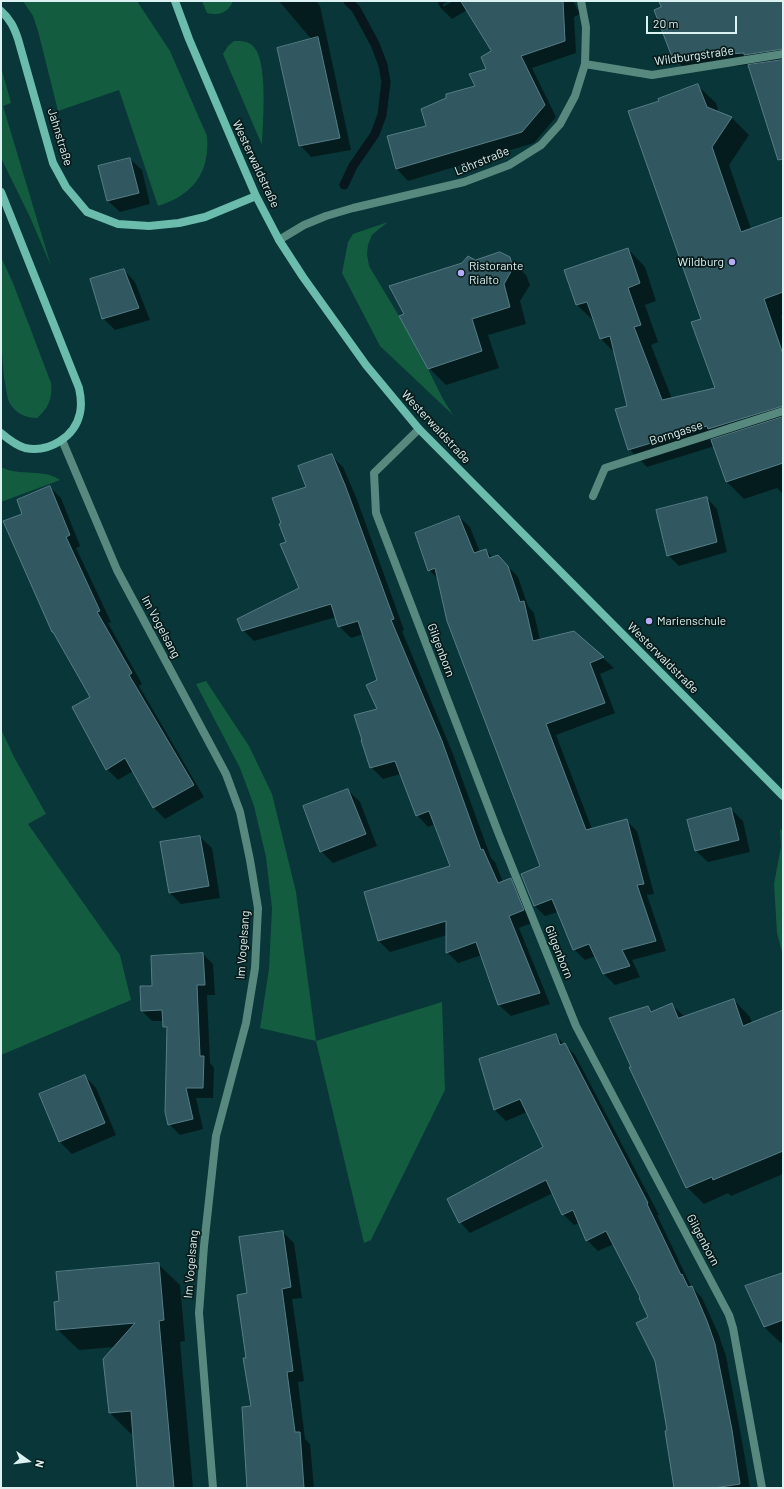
<!DOCTYPE html>
<meta charset="utf-8">
<style>
body{margin:0}
#map{position:relative;width:784px;height:1489px;overflow:hidden;background:#093638;font-family:Barlow,sans-serif}
canvas{display:block}
.frame{position:absolute;inset:0;border:2px solid #dcf2f2;pointer-events:none}
.north{position:absolute;left:8px;top:1441px;width:40px;height:40px;-webkit-text-stroke:3px #091b1b;paint-order:stroke;rotate:104deg;font-size:11px;font-weight:700;line-height:16px;text-align:center;color:#dcf2f2}
.north::after{content:'';display:block;margin:auto;width:14px;height:18px;background:#dcf2f2;clip-path:polygon(50% 0,100% 100%,50% 72%,0 100%)}
.scale{position:absolute;left:646px;top:16px;width:91px;height:18px;box-sizing:border-box;border:2px solid #dcf2f2;border-top:0;padding-left:5px;font-size:12px;line-height:14px;white-space:nowrap;color:#dcf2f2;-webkit-text-stroke:3px #091b1b;paint-order:stroke}
</style>
<div id="map">
<canvas width="784" height="1489"></canvas>
<div class="frame"></div>
<div class="north">N</div>
<div class="scale">20 m</div>
</div>
<script>
const ctx = document.querySelector('canvas').getContext('2d');
ctx.lineJoin = 'round';
function paint(path, color) {
  ctx.fillStyle = color;
  ctx.fill(path, 'evenodd');
}
function stroke(path, color, width, dash) {
  ctx.strokeStyle = color;
  ctx.lineWidth = width;
  ctx.lineCap = dash ? 'butt' : 'round';
  ctx.setLineDash(dash || []);
  ctx.stroke(path);
}
function write(font, color, halo, rows, align = 'center') {
  ctx.font = font + ' Barlow,sans-serif';
  ctx.lineWidth = 3.5;
  ctx.setLineDash([]);
  ctx.textBaseline = 'middle';
  ctx.strokeStyle = halo;
  ctx.fillStyle = color;
  for (const [text, x, y, turn = 0] of rows) {
    ctx.save();
    ctx.translate(x, y);
    ctx.rotate((+turn || 0) * Math.PI / 180);
    ctx.textAlign = isNaN(turn) ? turn : align;
    if (halo) ctx.strokeText(text, 0, 0);
    ctx.fillText(text, 0, 0);
    ctx.restore();
  }
}
paint(new Path2D(`
 M 23,1 L 137,1 L 170,51 L 207,136 C 210,173 193,195 158,206 L 119,90 L 58,111 L 38,31 L 33,16 Z
 M 202,1 L 233,1 C 228,13 219,16 207,13 Z
 M 234,41 C 241,41 249,41 254,47 C 268,63 263,123 262,145 L 223,54 L 228,46 Z
 M 1,67 L 11,103 L 3,106 L 51,266 L 30,217 L 1,158 Z
 M 388,222 L 379,229 L 372,235 L 368,245 L 367,254 L 369,266 L 399,316 L 428,369 L 443,399 L 453,415 L 380,346 L 342,273 L 348,242 L 353,234 Z
 M 1,257 L 13,283 L 51,383 C 53,398 48,409 37,418 C 25,418 15,413 9,402 C 6,394 6,386 4,378 C 0,338 1,297 1,257 Z
 M 1,467 C 20,477 44,468 60,480 L 1,502 Z
 M 206,681 L 249,746 L 272,794 L 296,892 L 316,1041 L 442,1002 L 445,1090 L 371,1240 L 364,1243 L 316,1041 L 260,1028 L 269,969 L 272,908 L 266,857 L 254,806 L 240,768 L 196,684 Z
 M 1,729 L 14,757 L 46,814 L 28,824 L 120,955 L 131,1000 L 1,1055 Z
 M 780,829 L 783,831 L 783,956 L 777,933 L 774,884 L 781,847 Z`), '#135c3f');
paint(new Path2D(`
 M 279,1 L 316,1 L 320,6 L 351,150 L 311,157 L 300,145 L 312,40 Z
 M 437,1 L 449,1 L 443,4 L 443,7 L 453,1 L 573,1 L 580,14 L 574,17 L 576,53 L 532,68 L 556,117 L 534,143 L 408,181 L 397,169 L 388,137 L 427,127 L 476,87 L 487,70 L 493,52 L 467,10 L 452,19 L 440,7 Z
 M 660,1 L 783,1 L 783,141 L 749,65 L 685,69 L 673,57 L 662,8 Z
 M 698,86 L 716,103 L 719,113 L 732,118 L 749,135 L 729,165 L 751,229 L 783,218 L 783,315 L 781,316 L 783,323 L 783,494 L 777,488 L 744,499 L 727,482 L 715,446 L 647,467 L 629,449 L 628,406 L 615,353 L 601,339 L 595,322 L 577,305 L 565,271 L 628,249 L 645,267 L 656,301 L 645,305 L 658,342 L 651,345 L 672,399 L 716,389 L 660,101 Z
 M 130,159 L 142,170 L 150,204 L 120,212 L 108,201 Z
 M 509,258 L 526,275 L 530,285 L 520,301 L 526,324 L 488,335 L 499,368 L 446,385 L 429,368 L 406,315 L 475,261 Z
 M 124,270 L 135,282 L 150,320 L 115,330 L 103,318 Z
 M 332,456 L 343,467 L 356,497 L 404,630 L 402,631 L 453,754 L 491,858 L 495,862 L 503,882 L 510,879 L 522,891 L 534,922 L 519,928 L 550,1004 L 511,1016 L 499,1005 L 482,955 L 458,963 L 447,952 L 447,935 L 390,952 L 379,941 L 451,866 L 435,824 L 428,827 L 417,815 L 401,774 L 383,779 L 371,767 L 378,710 L 378,681 L 363,634 L 351,638 L 339,626 L 336,617 L 254,641 L 243,630 L 300,588 L 282,523 Z
 M 50,487 L 61,498 L 80,546 L 76,548 L 111,622 L 108,623 L 142,684 L 139,686 L 204,797 L 165,819 L 154,808 L 133,771 L 118,780 L 107,769 L 91,697 L 23,514 Z
 M 707,498 L 717,509 L 727,552 L 679,566 L 668,555 Z
 M 459,517 L 470,527 L 480,552 L 486,550 L 493,558 L 498,556 L 518,577 L 528,606 L 534,613 L 540,640 L 574,632 L 614,668 L 600,674 L 615,713 L 556,735 L 592,829 L 626,820 L 637,831 L 654,894 L 647,895 L 666,951 L 632,960 L 640,977 L 615,985 L 604,974 L 596,956 L 585,960 L 574,949 L 558,912 L 545,916 L 535,906 L 541,867 L 438,579 L 429,570 Z
 M 348,790 L 360,802 L 377,846 L 333,863 L 321,851 Z
 M 731,809 L 743,821 L 750,852 L 708,862 L 696,851 Z
 M 200,837 L 212,848 L 220,898 L 181,904 L 170,893 Z
 M 203,954 L 213,964 L 215,995 L 207,995 L 210,1063 L 214,1068 L 213,1098 L 196,1098 L 203,1129 L 180,1135 L 169,1124 L 168,1031 L 164,1026 L 164,1021 L 152,1021 L 142,1011 L 153,987 Z
 M 734,1000 L 750,1017 L 752,1023 L 783,1011 L 783,1174 L 731,1196 L 728,1193 L 704,1204 L 687,1187 L 632,1067 L 648,1007 L 653,1012 L 672,1005 L 685,1017 Z
 M 556,1036 L 575,1055 L 659,1215 L 657,1215 L 690,1284 L 702,1298 L 718,1333 L 726,1356 L 742,1441 L 750,1488 L 675,1488 L 668,1431 L 649,1318 L 641,1297 L 614,1244 L 598,1251 L 587,1240 L 579,1223 L 574,1225 L 563,1214 L 553,1193 L 470,1233 L 460,1222 L 544,1148 L 527,1112 L 506,1121 L 495,1110 Z
 M 85,1076 L 96,1088 L 116,1135 L 72,1154 L 60,1142 L 40,1095 Z
 M 283,1232 L 294,1243 L 302,1298 L 292,1299 L 304,1381 L 298,1382 L 305,1439 L 310,1444 L 314,1488 L 248,1488 L 252,1407 L 247,1358 L 249,1294 Z
 M 158,1264 L 180,1285 L 185,1341 L 180,1342 L 193,1488 L 138,1488 L 134,1434 L 131,1434 L 110,1413 L 115,1347 L 79,1350 L 57,1329 L 60,1302 Z
 M 783,1274 L 783,1342 L 781,1343 L 764,1327 Z`), '#0007');
stroke(new Path2D(`
 M 344,185 L 353,166 L 375,134 L 382,115 L 386,82 L 383,65 L 375,44 L 356,9 L 348,1`), '#08161d', 9);
const building = new Path2D(`
 M 461,1 L 563,1 L 565,41 L 521,56 L 545,105 L 522,132 L 396,169 L 387,136 L 426,126 L 421,109 L 446,98 L 446,94 L 475,86 L 469,74 L 486,69 L 481,57 L 491,51 Z
 M 659,1 L 783,1 L 783,49 L 744,55 L 744,53 L 672,57 L 654,10 L 661,7 Z
 M 318,37 L 340,138 L 299,146 L 277,48 Z
 M 783,60 L 783,159 L 778,160 L 748,65 Z
 M 698,84 L 707,107 L 732,117 L 712,147 L 741,232 L 783,217 L 783,292 L 764,299 L 783,354 L 783,406 L 708,429 L 707,426 L 628,450 L 615,409 L 627,406 L 610,336 L 600,339 L 587,302 L 576,305 L 564,270 L 628,248 L 640,283 L 628,288 L 641,325 L 634,327 L 662,400 L 715,388 L 691,322 L 701,319 L 628,111 L 659,101 L 658,99 Z
 M 130,158 L 139,193 L 107,201 L 98,166 Z
 M 500,252 L 510,257 L 513,268 L 504,284 L 510,307 L 472,319 L 482,351 L 428,369 L 399,316 L 404,314 L 389,286 L 462,263 L 468,256 L 475,260 Z
 M 124,269 L 139,308 L 102,319 L 90,279 Z
 M 783,417 L 783,463 L 726,482 L 711,440 Z
 M 332,454 L 345,485 L 394,619 L 391,620 L 442,741 L 481,850 L 483,849 L 498,883 L 511,878 L 524,910 L 509,916 L 540,993 L 498,1005 L 476,942 L 446,953 L 446,921 L 378,941 L 364,892 L 450,866 L 429,811 L 416,816 L 395,761 L 370,768 L 361,740 L 362,740 L 354,715 L 377,709 L 366,685 L 377,680 L 358,621 L 338,627 L 331,604 L 242,631 L 237,619 L 299,588 L 280,544 L 286,542 L 279,524 L 281,523 L 272,498 L 306,487 L 298,466 Z
 M 50,486 L 70,535 L 66,537 L 100,611 L 97,612 L 132,673 L 129,675 L 194,785 L 153,808 L 125,758 L 106,770 L 72,707 L 90,697 L 53,632 L 52,632 L 3,521 L 22,514 L 17,500 Z
 M 707,497 L 717,542 L 667,556 L 656,510 Z
 M 459,516 L 474,553 L 486,549 L 489,558 L 498,555 L 508,566 L 520,602 L 524,601 L 533,641 L 574,631 L 604,657 L 590,663 L 605,703 L 546,724 L 586,830 L 627,819 L 644,884 L 637,885 L 656,941 L 622,950 L 630,966 L 603,974 L 589,944 L 573,950 L 552,899 L 534,906 L 521,874 L 540,866 L 447,621 L 435,568 L 428,571 L 415,533 Z
 M 348,789 L 366,834 L 320,852 L 303,806 Z
 M 731,808 L 739,840 L 695,851 L 687,820 Z
 M 200,836 L 209,886 L 169,893 L 160,842 Z
 M 203,953 L 205,985 L 197,985 L 200,1056 L 204,1056 L 203,1088 L 186,1088 L 193,1119 L 168,1125 L 165,1112 L 167,1027 L 163,1027 L 162,1010 L 141,1011 L 140,986 L 152,986 L 151,956 Z
 M 734,999 L 743,1026 L 783,1010 L 783,1151 L 713,1180 L 712,1177 L 686,1188 L 629,1067 L 631,1067 L 609,1018 L 648,1006 L 651,1012 L 672,1003 L 678,1018 Z
 M 556,1034 L 560,1045 L 565,1043 L 648,1203 L 647,1204 L 681,1275 L 682,1274 L 688,1287 L 692,1286 L 707,1321 L 715,1344 L 732,1430 L 740,1484 L 714,1488 L 674,1488 L 665,1431 L 667,1430 L 655,1361 L 636,1323 L 648,1317 L 639,1298 L 640,1297 L 606,1231 L 586,1241 L 573,1210 L 562,1215 L 546,1180 L 459,1223 L 447,1199 L 543,1147 L 520,1099 L 494,1110 L 479,1059 Z
 M 85,1075 L 105,1123 L 59,1142 L 39,1094 Z
 M 283,1231 L 291,1287 L 282,1289 L 293,1371 L 287,1372 L 295,1432 L 300,1432 L 304,1488 L 247,1488 L 242,1407 L 251,1406 L 243,1358 L 246,1358 L 237,1295 L 247,1293 L 239,1237 Z
 M 159,1263 L 164,1320 L 159,1321 L 174,1488 L 137,1488 L 131,1411 L 109,1413 L 103,1359 L 135,1323 L 56,1330 L 54,1302 L 59,1301 L 56,1272 Z
 M 783,1273 L 783,1320 L 764,1327 L 745,1286 Z`);
paint(building, '#315761');
stroke(building, '#567d87', 1);
stroke(new Path2D(`
 M 585,64 L 652,75 L 783,54
 M 279,240 L 304,225 L 326,216 L 353,208 L 464,182 L 509,165 L 541,145 L 560,124 L 575,96 L 585,64 L 586,27 L 581,1
 M 419,429 L 374,473 L 376,513 L 498,832 L 576,1026 L 729,1315 L 733,1328 L 762,1488
 M 62,440 L 117,570 L 226,774 L 240,812 L 250,860 L 258,908 L 255,968 L 246,1023 L 216,1136 L 204,1246 L 199,1313 L 213,1488
 M 593,496 L 605,468 L 783,411`), '#58897f', 8);
stroke(new Path2D(`
 M 175,1 L 189,39 L 237,152 L 256,196 L 279,240 L 303,277 L 366,365 L 419,429 L 783,796
 M 1,11 C 10,19 14,27 18,39 L 53,163 L 66,187 L 87,212 L 118,224 L 149,226 L 179,223 L 205,217 L 256,196
 M 1,192 L 79,388 C 81,397 82,404 80,413 C 75,437 49,453 25,448 C 16,445 8,439 1,433`), '#6bbcac', 8);
for (const [x, y, r, color] of [
 [732,262,4,"#b6acf8"],
 [461,273,4,"#b6acf8"],
 [649,621,4,"#b6acf8"]
]) {
  const dot = new Path2D();
  dot.arc(x, y, r, 0, 2 * Math.PI);
  ctx.fillStyle = color;
  ctx.fill(dot);
  stroke(dot, '#091b1b', 1.5);
}
write('12px', '#dcf2f2', '#091b1b', [
 ["Wildburgstraße",694,56,-8],
 ["Jahnstraße",60,137,73],
 ["Löhrstraße",482,161,-22],
 ["Westerwaldstraße",256,164,65],
 ["Westerwaldstraße",436,427,47],
 ["Borngasse",676,433,-18],
 ["Im Vogelsang",161,627,62],
 ["Gilgenborn",441,650,69],
 ["Westerwaldstraße",663,658,45],
 ["Im Vogelsang",243,945,-86],
 ["Gilgenborn",559,952,68],
 ["Gilgenborn",703,1240,62],
 ["Im Vogelsang",191,1264,-85]
]);
write('12px', '#dcf2f2', '#091b1b', [
 ["Wildburg",724,262,"right"],
 ["Ristorante",469,266],
 ["Rialto",469,280],
 ["Marienschule",657,621]
], 'left');
</script>
